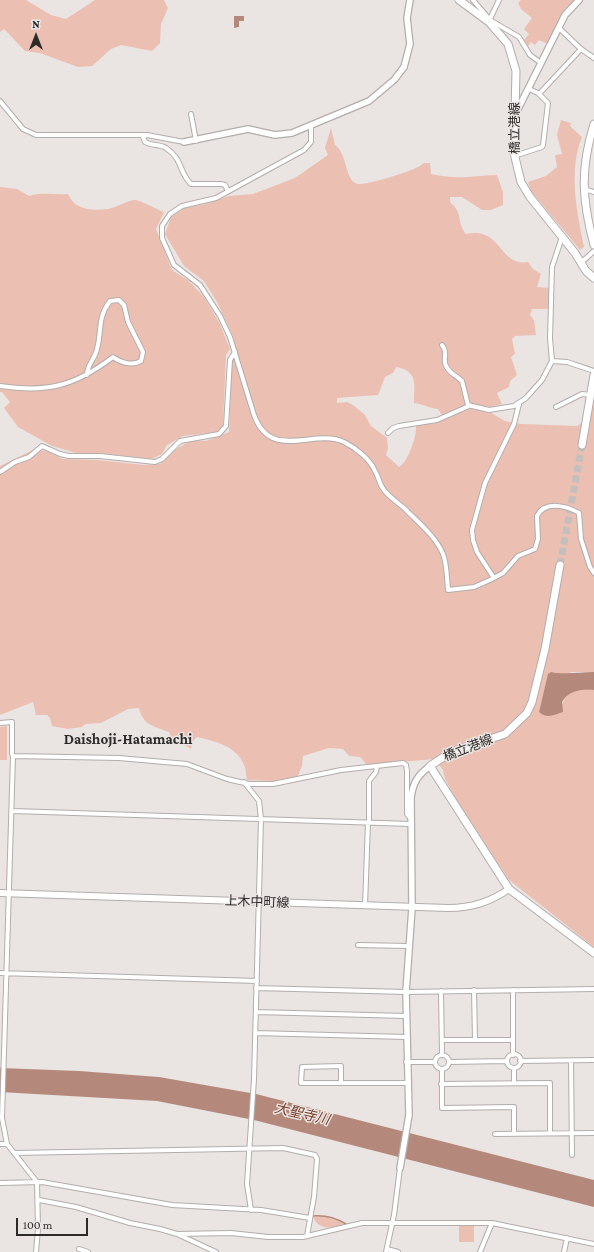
<!DOCTYPE html>
<meta charset="utf-8">
<style>
body{margin:0}
#map{position:relative;width:594px;height:1252px;overflow:hidden;background:#eae4e2;font-family:"Crimson Pro",serif}
canvas{display:block}
.north{position:absolute;left:16px;top:16px;width:40px;height:40px;-webkit-text-stroke:3px #eae4e2;paint-order:stroke;rotate:0deg;font-size:11px;font-weight:700;line-height:16px;text-align:center;color:#2d2b2a}
.north::after{content:'';display:block;margin:auto;width:14px;height:18px;background:#2d2b2a;clip-path:polygon(50% 0,100% 100%,50% 72%,0 100%)}
.scale{position:absolute;left:16px;top:1218px;width:72px;height:18px;box-sizing:border-box;border:2px solid #2d2b2a;border-top:0;padding-left:5px;font-size:12px;line-height:14px;white-space:nowrap;color:#2d2b2a;-webkit-text-stroke:3px #eae4e2;paint-order:stroke}
</style>
<div id="map">
<canvas width="594" height="1252"></canvas>
<div class="north">N</div>
<div class="scale">100 m</div>
</div>
<script>
const ctx = document.querySelector('canvas').getContext('2d');
ctx.lineJoin = 'round';
function paint(path, color) {
  ctx.fillStyle = color;
  ctx.fill(path, 'evenodd');
}
function stroke(path, color, width, dash) {
  ctx.strokeStyle = color;
  ctx.lineWidth = width;
  ctx.lineCap = dash ? 'butt' : 'round';
  ctx.setLineDash(dash || []);
  ctx.stroke(path);
}
function write(font, color, halo, rows, align = 'center') {
  ctx.font = font + ' "Crimson Pro","Noto Sans JP",serif';
  ctx.lineWidth = 3;
  ctx.setLineDash([]);
  ctx.textBaseline = 'middle';
  ctx.strokeStyle = halo;
  ctx.fillStyle = color;
  for (const [text, x, y, turn = 0] of rows) {
    ctx.save();
    ctx.translate(x, y);
    ctx.rotate((+turn || 0) * Math.PI / 180);
    ctx.textAlign = isNaN(turn) ? turn : align;
    if (halo) ctx.strokeText(text, 0, 0);
    ctx.fillText(text, 0, 0);
    ctx.restore();
  }
}
paint(new Path2D(`
 M 0,0 L 26,0 L 51,15 L 66,19 L 95,0 L 164,0 L 168,8 L 161,24 L 160,43 L 152,51 L 121,45 L 111,49 L 92,66 L 78,67 L 40,53 L 25,51 L 4,29 L 0,32 Z
 M 521,0 L 574,0 L 565,9 L 548,44 L 539,40 L 535,45 L 531,42 L 528,46 L 524,40 L 529,34 L 524,29 L 532,18 L 521,9 L 518,3 Z
 M 561,120 L 571,123 L 570,126 L 582,137 C 568,171 577,212 584,247 L 580,250 L 531,191 L 528,182 L 546,176 L 557,167 L 555,155 L 562,154 L 557,135 Z
 M 331,128 L 335,145 C 348,154 344,179 357,184 C 368,185 418,170 424,163 L 430,163 L 431,174 C 458,180 470,176 497,175 L 503,192 L 503,205 L 491,210 L 482,210 L 462,197 L 450,197 L 450,202 C 464,214 456,222 466,234 C 502,226 499,267 528,262 L 533,269 L 541,274 L 537,287 L 550,288 L 548,309 L 532,309 L 530,315 L 534,320 L 536,335 L 515,336 L 512,339 L 515,354 L 511,357 L 517,375 L 510,381 L 509,387 L 497,393 L 502,404 L 490,407 L 466,405 L 442,415 L 438,409 C 429,408 423,404 414,403 C 414,385 419,371 396,367 L 393,373 L 385,377 L 378,395 L 337,398 L 337,403 L 347,402 L 353,405 L 365,415 L 371,426 L 387,438 L 388,448 L 386,455 L 399,467 C 408,462 417,436 416,426 L 443,420 L 470,409 L 488,411 L 505,421 L 521,424 L 577,426 L 590,417 L 594,395 L 594,672 L 572,672 L 561,675 L 549,673 L 539,712 L 549,716 C 570,706 557,687 594,690 L 594,947 L 509,880 L 456,799 L 445,779 L 443,770 L 434,759 L 367,765 L 360,757 L 349,756 L 343,749 L 329,748 L 303,756 L 302,766 L 297,778 L 273,781 L 247,780 C 246,775 246,769 244,765 C 237,746 214,741 197,737 L 193,741 L 191,749 L 171,737 L 169,732 C 153,726 143,725 139,708 L 128,709 L 101,723 L 86,724 L 81,727 L 68,729 L 52,726 L 50,718 L 47,715 L 36,715 L 33,702 L 0,715 L 0,466 L 35,449 L 49,452 L 63,459 L 98,460 L 144,465 L 160,464 L 176,449 L 192,440 L 206,441 L 229,432 L 232,361 L 236,349 L 233,336 L 217,302 L 204,281 L 184,266 L 165,234 L 171,217 L 186,207 L 202,205 L 229,196 L 253,194 L 295,178 L 328,155 L 325,148 Z
 M 0,187 L 17,189 L 29,196 C 41,192 55,195 68,194 C 75,210 91,211 108,209 C 117,207 126,201 135,200 C 140,200 158,210 164,212 L 156,229 L 172,270 L 189,281 L 204,297 L 220,324 L 230,349 L 226,355 L 223,425 L 218,432 L 183,436 L 167,445 L 162,454 L 152,459 L 100,453 L 76,453 L 52,446 L 18,427 L 4,408 L 10,402 L 2,392 L 0,392 Z
 M 7,726 L 7,760 L 0,760 L 0,727 Z
 M 323,1216 L 339,1221 L 345,1225 C 333,1228 319,1231 313,1217 Z
 M 459,1224 L 474,1224 L 474,1242 L 459,1242 Z`), '#ebc0b2');
paint(new Path2D(`
 M 234,16 L 244,16 L 244,21 L 239,21 L 239,27 L 234,28 Z
 M 551,672 C 564,675 580,672 594,672 L 594,690 C 582,689 569,690 562,702 L 563,712 C 555,715 546,719 539,712 L 548,674 Z
 M 0,1068 L 79,1071 L 159,1077 L 256,1094 L 594,1180 L 594,1207 L 254,1120 L 157,1101 L 0,1092 Z`), '#b4897b');
stroke(new Path2D(`
 M 313,1216 C 324,1215 336,1218 346,1224`), '#b4897b', 1.5);
stroke(new Path2D(`
 M 560,565 L 582,445`), '#c4bfbd', 7, [7, 3.5]);
const minor = new Path2D(`
 M 473,0 L 490,20 L 519,37 L 530,55 L 541,63
 M 489,21 L 499,0
 M 559,28 L 581,49 L 594,58
 M 539,94 L 581,49
 M 0,101 L 23,129 L 36,135 L 147,135 L 184,142
 M 191,114 L 196,141
 M 311,125 L 311,142 L 304,150 L 216,198 L 182,206 L 170,214 L 162,226 L 162,238 L 174,265 L 200,285 L 220,316 L 230,337 L 254,415 C 271,462 313,428 344,442 C 356,448 370,459 375,471 C 379,477 379,484 384,490 C 390,498 399,503 406,510 C 419,523 436,537 443,554 C 447,564 447,579 448,590 L 474,587 L 490,580 L 503,573 L 518,556 L 535,549 L 538,539 L 537,516 C 545,500 567,506 579,513 L 581,539 L 590,567 L 594,573
 M 147,135 L 143,137 L 145,142 C 152,146 160,144 166,148 C 183,159 179,173 191,184 L 221,184 L 225,185 L 228,191
 M 514,156 L 542,147 L 543,145 L 548,103 L 538,93 L 529,89
 M 584,189 L 594,192
 M 580,260 L 584,260 L 594,251
 M 442,345 C 449,354 442,358 446,366 C 450,374 457,376 462,381 L 468,405 L 489,410 L 514,406 L 526,398 L 542,380 L 552,361 L 550,338 L 552,267 L 562,237
 M 552,361 L 567,362 L 594,371
 M 0,386 C 47,393 75,386 113,357 C 121,363 132,366 141,361 L 143,352 L 128,322 L 124,305 L 119,300 L 110,301 C 97,318 102,331 97,349 C 95,359 87,364 87,375
 M 556,407 L 582,394 L 591,395
 M 388,433 L 393,428 L 399,426 L 437,420 L 469,406
 M 0,472 L 15,462 L 29,457 L 42,446 L 60,454 L 69,456 L 100,456 L 155,462 L 162,459 L 180,441 L 219,434 L 226,426 L 230,360 L 235,352
 M 494,578 L 477,552 L 473,540 L 472,530 L 485,483 L 514,424 L 519,404
 M 0,723 L 12,722 L 12,754 L 13,756 L 2,1118 L 7,1144 L 37,1182 L 38,1229 L 36,1252
 M 13,756 L 119,758 L 187,764 L 227,779 L 249,784 L 273,784 L 341,770 L 403,763 L 406,765 L 407,771 L 407,814 L 411,819
 M 244,782 L 259,801 L 261,819 L 254,1079 L 247,1184 L 251,1210
 M 13,811 L 411,824
 M 369,822 L 369,781 L 376,772 L 377,766
 M 365,906 L 368,822
 M 358,945 L 409,946
 M 0,973 L 257,981
 M 256,988 L 406,992 L 594,989
 M 474,990 L 475,1040
 M 513,990 L 513,1055
 M 441,991 L 442,1055
 M 256,1012 L 406,1016
 M 255,1033 L 406,1037
 M 442,1040 L 513,1040
 M507 1061a7 7 0 1 1 14 0a7 7 0 1 1-14 0Z
 M435 1062a7 7 0 1 1 14 0a7 7 0 1 1-14 0Z
 M 520,1061 L 594,1060
 M 571,1061 L 572,1155
 M 406,1062 L 435,1062
 M 449,1062 L 507,1061
 M 514,1068 L 514,1083
 M 442,1069 L 442,1108 L 514,1107 L 514,1134
 M 341,1083 L 341,1066 L 302,1067 L 301,1083 L 407,1083
 M 441,1084 L 550,1083 L 550,1133
 M 495,1134 L 594,1133
 M 0,1144 L 7,1144
 M 14,1153 L 283,1148 L 315,1155 L 317,1159 L 314,1197 L 307,1236
 M 0,1183 L 42,1182 L 172,1205 L 261,1210 L 310,1218
 M 39,1200 L 76,1207 L 130,1223 L 160,1229 L 177,1234 L 216,1252
 M 177,1234 L 231,1233 L 268,1237 L 303,1237 L 362,1223 L 492,1223 L 594,1244
 M 79,1249 L 88,1252
 M 387,1249 L 398,1252
 M 386,1252 L 394,1215 L 400,1168
 M 480,1252 L 492,1223
 M 564,1252 L 567,1238`);
const tertiary = new Path2D(`
 M 515,115 L 565,15 L 579,0
 M 184,142 L 248,129 L 275,135 L 292,133 L 369,101 L 394,80 L 404,67 L 410,44 L 407,18 L 410,0
 M 400,1168 L 409,1115 L 406,992 L 412,908 L 411,798 C 413,782 418,775 430,766`);
const secondary = new Path2D(`
 M 0,893 L 448,908 C 472,908 490,902 509,889`);
const primary = new Path2D(`
 M 459,0 L 489,22 L 508,44 L 516,71 L 514,153 L 521,182 L 530,197 L 575,253 L 586,271 L 594,278
 M 594,124 C 580,169 582,200 594,245
 M 582,445 L 594,375
 M 560,565 L 545,649 L 532,702 L 527,713 L 505,734 L 451,752 L 430,766 L 509,889 L 594,953`);
stroke(minor, '#b3adac', 6);
stroke(tertiary, '#b3adac', 8);
stroke(secondary, '#b3adac', 8);
stroke(primary, '#b3adac', 9);
stroke(minor, '#fff', 4);
stroke(tertiary, '#fff', 5.5);
stroke(secondary, '#fff', 6);
stroke(primary, '#fff', 7);
write('13px', '#2d2b2a', '#eae4e2', [
 ["橋立港線",515,128,-90],
 ["橋立港線",468,748,-21],
 ["上木中町線",257,902,2]
]);
write('italic 14px', '#7b402d', '#eae4e2', [
 ["大聖寺川",302,1114,13]
]);
write('bold 15px', '#2d2b2a', '#eae4e2', [
 ["Daishoji-Hatamachi",128,739]
]);
</script>
